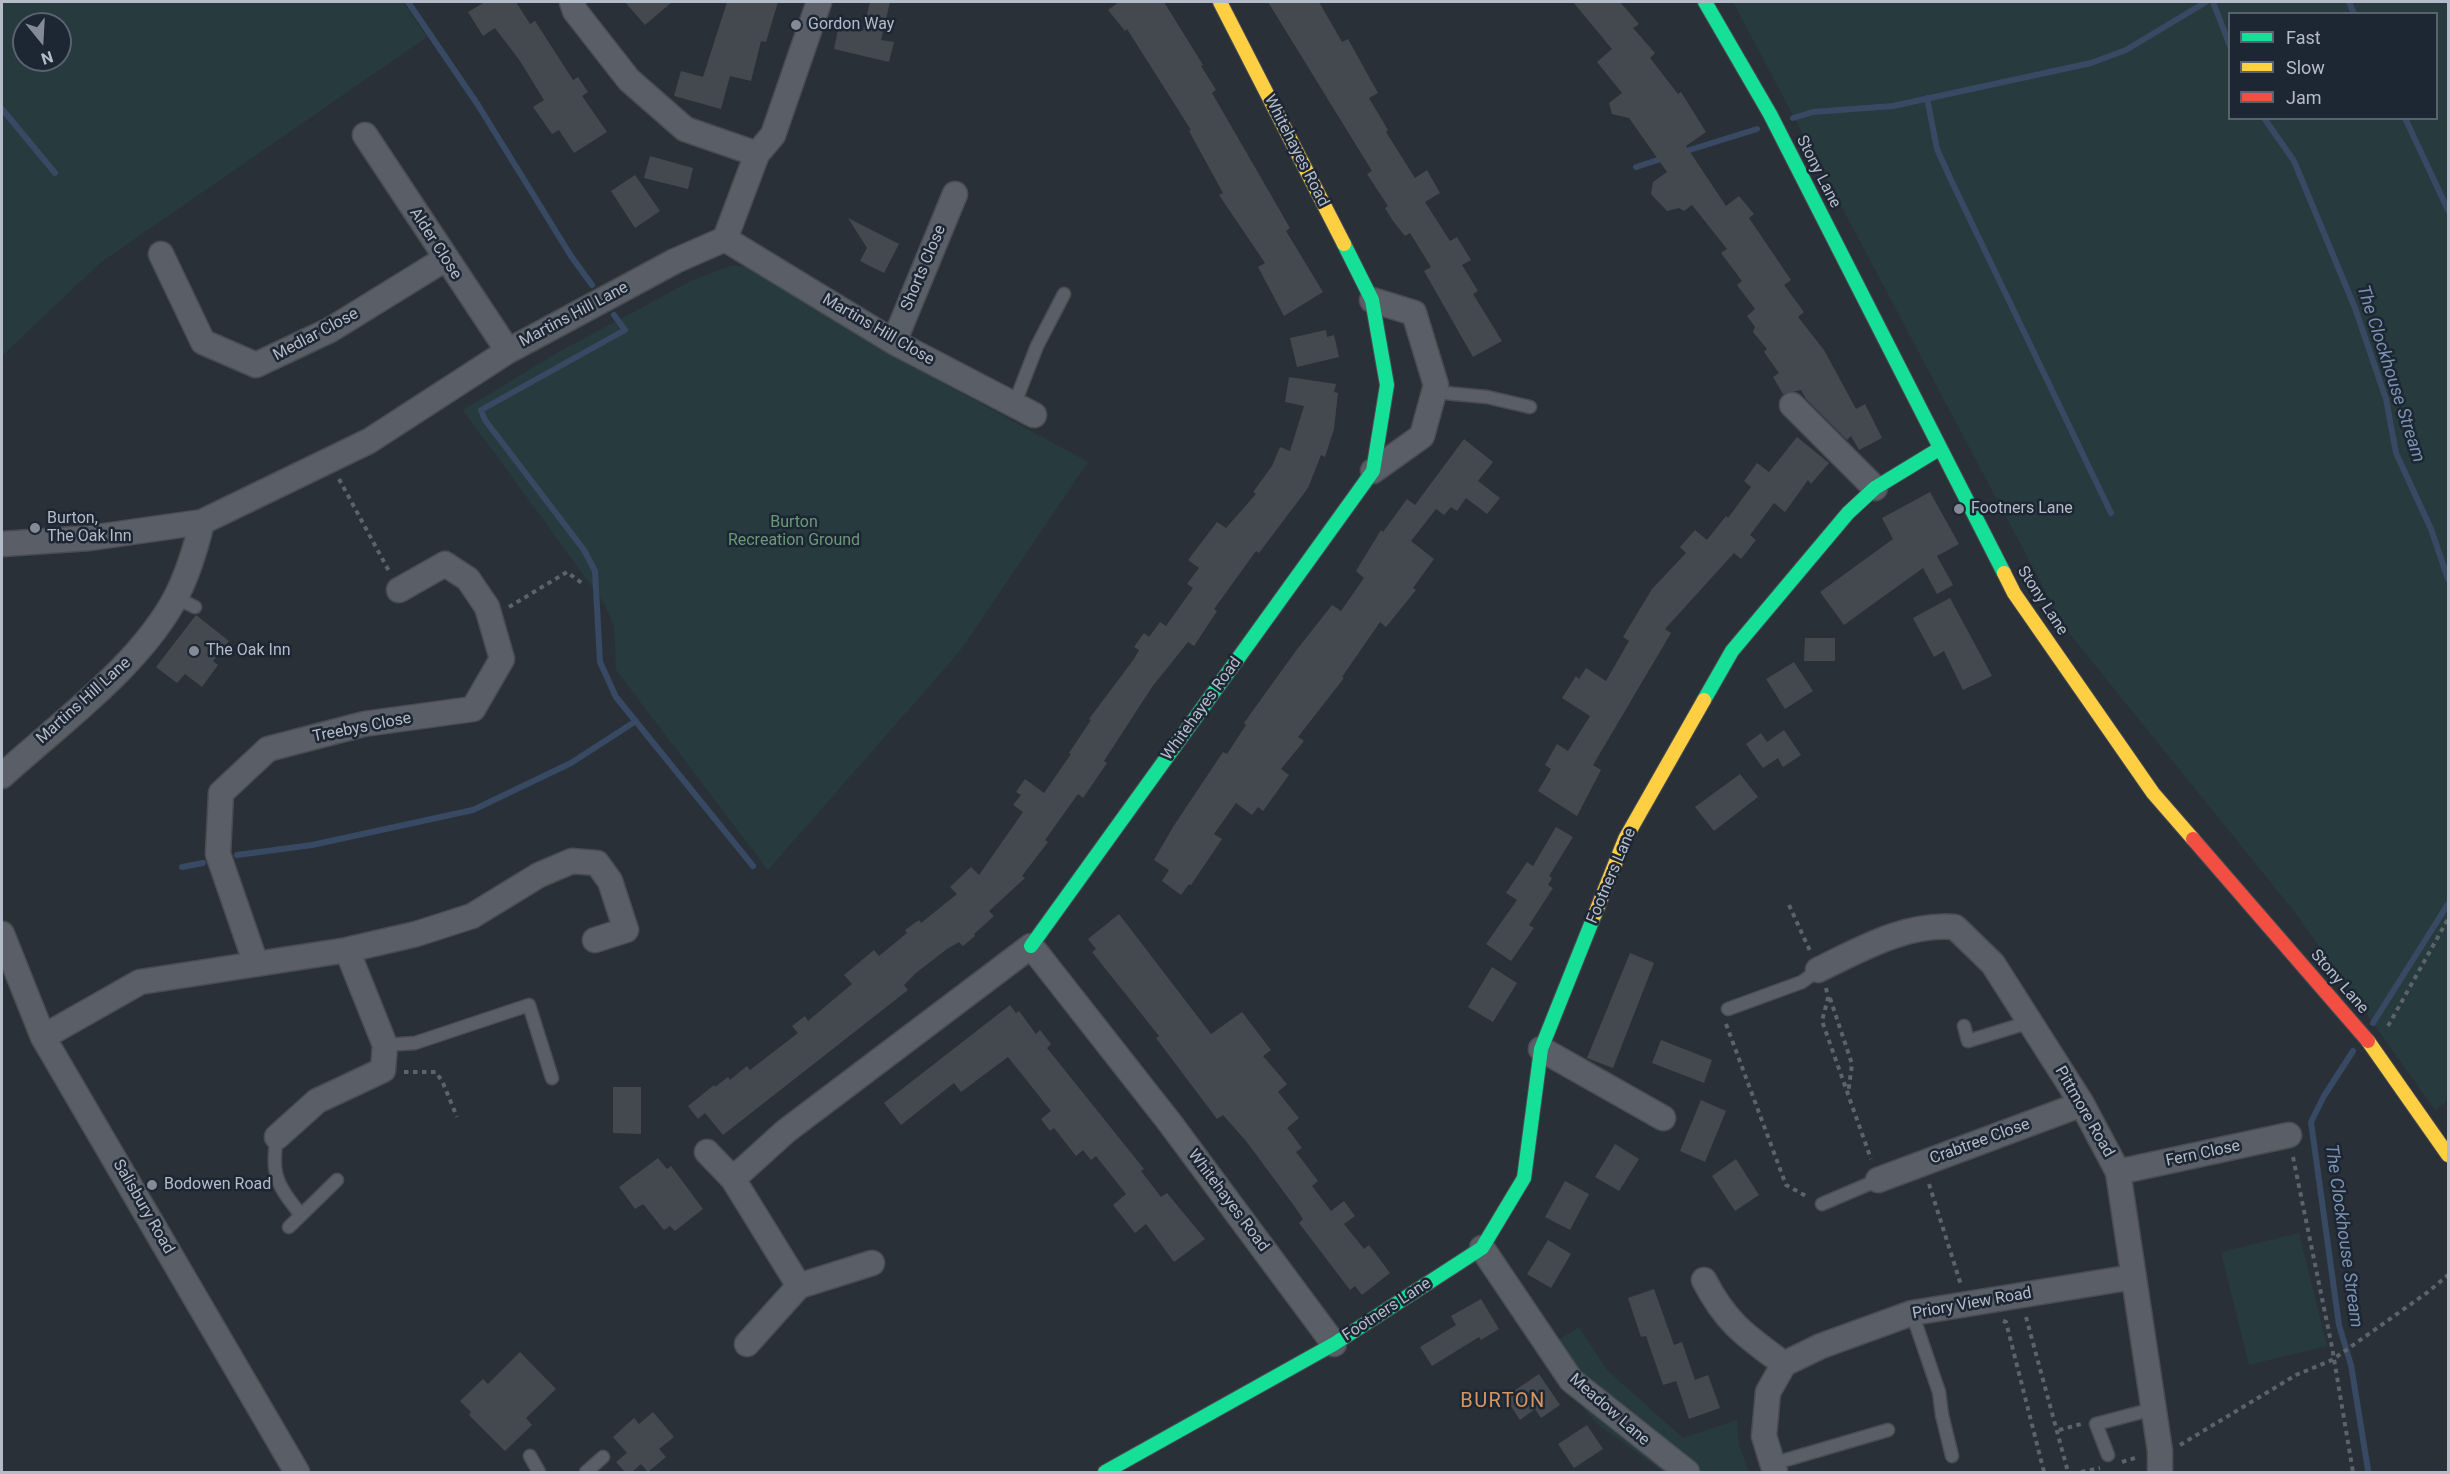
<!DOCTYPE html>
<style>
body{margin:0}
#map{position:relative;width:2450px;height:1474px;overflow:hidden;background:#2a3038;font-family:Roboto,sans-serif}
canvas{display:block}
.frame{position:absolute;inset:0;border:3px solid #b4bcc9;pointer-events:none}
.legend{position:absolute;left:2228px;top:12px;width:210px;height:108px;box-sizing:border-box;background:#1d2633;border:2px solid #59626f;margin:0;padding:8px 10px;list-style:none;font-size:18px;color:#b4bcc9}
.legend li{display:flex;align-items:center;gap:12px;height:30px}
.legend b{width:30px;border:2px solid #59626f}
.north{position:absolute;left:12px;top:12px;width:60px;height:60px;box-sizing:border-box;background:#1d2633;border:2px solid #59626f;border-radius:50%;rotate:162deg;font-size:16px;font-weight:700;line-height:24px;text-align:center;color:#b4bcc9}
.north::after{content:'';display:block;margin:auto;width:21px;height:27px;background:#848b96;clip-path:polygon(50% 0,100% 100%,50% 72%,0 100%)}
</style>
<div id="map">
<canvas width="2450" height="1474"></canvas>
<div class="frame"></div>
<ul class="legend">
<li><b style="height:8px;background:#16e098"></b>Fast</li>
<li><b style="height:8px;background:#ffcf43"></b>Slow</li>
<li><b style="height:8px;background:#f24e42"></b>Jam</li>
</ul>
<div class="north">N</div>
</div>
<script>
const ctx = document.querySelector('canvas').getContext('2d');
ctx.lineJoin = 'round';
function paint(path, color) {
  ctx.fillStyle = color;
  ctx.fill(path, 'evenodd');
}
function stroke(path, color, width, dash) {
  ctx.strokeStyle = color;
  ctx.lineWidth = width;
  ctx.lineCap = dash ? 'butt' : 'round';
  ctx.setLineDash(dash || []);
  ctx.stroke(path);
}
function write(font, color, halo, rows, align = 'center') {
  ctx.font = font + ' Roboto,sans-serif';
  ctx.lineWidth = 5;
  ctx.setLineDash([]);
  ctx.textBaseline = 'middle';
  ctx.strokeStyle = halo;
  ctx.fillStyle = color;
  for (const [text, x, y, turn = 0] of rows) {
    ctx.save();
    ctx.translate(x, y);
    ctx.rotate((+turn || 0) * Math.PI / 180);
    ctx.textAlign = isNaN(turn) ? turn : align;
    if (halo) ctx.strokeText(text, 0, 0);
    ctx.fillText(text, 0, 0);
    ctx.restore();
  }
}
paint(new Path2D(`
 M 2,2 L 403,2 L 427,37 L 100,263 L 2,356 ZM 24,24 L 60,24 L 60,60 L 24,60 Z
 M 1733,2 L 2448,2 L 2448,1100 L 2435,1110 L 2293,910 L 2065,628 ZM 2230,14 L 2436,14 L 2436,118 L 2230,118 Z
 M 733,265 L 749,268 L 888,353 L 1088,462 L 960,651 L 768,870 L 616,670 L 614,626 L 604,603 L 463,410 L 555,354 L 693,280 Z
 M 2299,1233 L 2327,1346 L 2249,1365 L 2221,1252 Z
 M 1579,1327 L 1607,1370 L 1683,1438 L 1737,1420 L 1739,1445 L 1749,1472 L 1663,1472 L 1596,1423 L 1538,1353 Z`), '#273a3e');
stroke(new Path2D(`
 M 408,2 L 478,105 L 571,256 L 592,285
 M 2213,2 L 2230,46
 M 2349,2 L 2354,14
 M 1927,98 L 1937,149 L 1951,180 L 2111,513
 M 2,109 L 55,173
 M 1793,118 L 1813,112 L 1893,106 L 2091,63 L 2126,50 L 2206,2
 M 2264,118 L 2294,161 L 2355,308 L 2386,399 L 2396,453 L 2431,529 L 2448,579
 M 2405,118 L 2448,210
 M 1683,152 L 1757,129
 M 1636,167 L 1664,158
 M 614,315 L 625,330 L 481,410 L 485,420 L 584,550 L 595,571 L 600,662 L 616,697 L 753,866
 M 237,855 L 312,845 L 473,810 L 571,763 L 636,721
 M 182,867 L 203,863
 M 2373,1023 L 2448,904
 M 2353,1051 L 2324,1096 L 2311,1122 L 2339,1325 L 2351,1365 L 2368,1470`), '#384963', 6);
paint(new Path2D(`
 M 485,2 L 516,2 L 530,24 L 535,21 L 573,80 L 578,77 L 588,92 L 582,96 L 607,132 L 574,153 L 559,130 L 552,134 L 533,107 L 544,100 L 520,61 L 495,28 L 483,36 L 468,12 Z
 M 625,2 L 672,2 L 645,25 Z
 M 727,2 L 778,2 L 766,42 L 761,41 L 751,81 L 730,76 L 721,109 L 674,96 L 681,71 L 703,77 Z
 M 870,2 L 890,2 L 881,40 L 894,42 L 889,62 L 834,49 L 839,25 L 863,31 Z
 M 1119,2 L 1164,2 L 1203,65 L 1201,66 L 1216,90 L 1212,93 L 1290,228 L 1286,231 L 1323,292 L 1284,316 L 1258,267 L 1265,263 L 1219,195 L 1223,193 L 1189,131 L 1191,130 L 1127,29 L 1125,31 L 1108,10 Z
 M 1268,2 L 1319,2 L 1342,42 L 1348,39 L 1378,93 L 1369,98 L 1388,130 L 1386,132 L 1415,178 L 1427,170 L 1440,193 L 1425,202 L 1450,241 L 1457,237 L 1471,260 L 1462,265 L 1478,291 L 1473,294 L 1502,341 L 1473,357 L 1424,271 L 1431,267 L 1410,233 L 1405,236 L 1393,221 L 1385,208 L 1388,206 L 1367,174 L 1372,171 Z
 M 1573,2 L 1620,2 L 1639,24 L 1633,28 L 1655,53 L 1650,58 L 1678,94 L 1681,92 L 1706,132 L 1686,146 L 1726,206 L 1739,196 L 1754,214 L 1749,218 L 1791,280 L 1784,285 L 1804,312 L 1798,317 L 1824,350 L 1856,409 L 1865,404 L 1882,438 L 1859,450 L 1851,436 L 1847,440 L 1806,399 L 1801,390 L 1783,394 L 1773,377 L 1779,373 L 1764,352 L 1767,349 L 1753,332 L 1755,327 L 1747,316 L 1755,309 L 1737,285 L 1742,281 L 1721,253 L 1727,249 L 1692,205 L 1684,211 L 1679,208 L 1667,211 L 1651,194 L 1653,182 L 1667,172 L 1629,118 L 1612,114 L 1609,103 L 1622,93 L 1597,62 L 1612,49 Z
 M 650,156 L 693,168 L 688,189 L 644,178 Z
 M 635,175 L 660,211 L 635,228 L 611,191 Z
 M 848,218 L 899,244 L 884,273 L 860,261 L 867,248 Z
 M 1326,330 L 1327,337 L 1334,335 L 1339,357 L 1297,367 L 1290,338 Z
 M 1289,377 L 1336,384 L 1334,392 L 1338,393 L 1334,429 L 1325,457 L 1321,455 L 1308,488 L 1259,553 L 1256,551 L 1214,609 L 1217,611 L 1194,646 L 1188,642 L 1152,687 L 1104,761 L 1107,763 L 1083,798 L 1078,794 L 1045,840 L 1048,842 L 1022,876 L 1025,878 L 989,911 L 994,916 L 974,934 L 975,936 L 963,946 L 959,942 L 947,949 L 916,973 L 904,985 L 908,990 L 723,1135 L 705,1113 L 698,1119 L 688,1106 L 714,1085 L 715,1087 L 728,1077 L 730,1080 L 747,1066 L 750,1070 L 798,1033 L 792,1026 L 805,1016 L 808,1021 L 852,984 L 844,975 L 874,950 L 879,956 L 907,933 L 905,930 L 919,920 L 921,923 L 957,894 L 950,887 L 971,867 L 979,875 L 1023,812 L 1013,805 L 1021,795 L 1016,792 L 1025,779 L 1044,793 L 1071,754 L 1069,753 L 1091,720 L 1089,719 L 1134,659 L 1139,650 L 1134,647 L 1144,633 L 1149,637 L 1160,622 L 1166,626 L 1193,588 L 1187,584 L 1199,568 L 1188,560 L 1217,522 L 1226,528 L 1256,494 L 1253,492 L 1272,466 L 1280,447 L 1290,451 L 1304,406 L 1285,402 Z
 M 1797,437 L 1829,463 L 1811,484 L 1808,480 L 1785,512 L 1774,503 L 1750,535 L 1756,540 L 1741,559 L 1734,553 L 1665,629 L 1671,633 L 1593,765 L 1601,770 L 1577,816 L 1538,791 L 1551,769 L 1545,765 L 1557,744 L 1568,751 L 1590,716 L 1562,698 L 1576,676 L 1579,679 L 1586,668 L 1606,681 L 1629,641 L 1623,637 L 1652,589 L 1686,553 L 1680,547 L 1695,530 L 1707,540 L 1726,516 L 1728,518 L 1751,487 L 1744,481 L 1757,463 L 1769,472 Z
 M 1464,439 L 1493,462 L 1478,481 L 1500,498 L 1487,514 L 1466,498 L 1457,511 L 1451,507 L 1444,515 L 1436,509 L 1411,541 L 1434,559 L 1413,588 L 1416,590 L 1386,627 L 1380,622 L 1342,677 L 1344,678 L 1298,737 L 1304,741 L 1281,769 L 1289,775 L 1263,811 L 1258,807 L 1252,815 L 1236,803 L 1214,834 L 1222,839 L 1191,885 L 1189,884 L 1181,895 L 1162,881 L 1169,870 L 1154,860 L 1173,827 L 1223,752 L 1227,754 L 1246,725 L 1244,723 L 1295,652 L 1332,605 L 1341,611 L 1364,578 L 1356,571 L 1381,530 L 1383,532 L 1407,499 L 1415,505 Z
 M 1930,492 L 1959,544 L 1937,556 L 1953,585 L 1937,594 L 1923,568 L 1844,625 L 1820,592 L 1893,539 L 1882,518 Z
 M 1950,598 L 1992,676 L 1963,690 L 1944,651 L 1934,657 L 1913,618 Z
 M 196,615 L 229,641 L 213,661 L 218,665 L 202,687 L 185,674 L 177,683 L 156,667 Z
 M 1805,638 L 1835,638 L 1835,661 L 1804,661 Z
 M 1794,662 L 1813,691 L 1785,709 L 1766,679 Z
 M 1784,730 L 1801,755 L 1783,767 L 1778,758 L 1763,768 L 1746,744 L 1761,733 L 1767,742 Z
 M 1740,774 L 1758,797 L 1714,831 L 1695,807 Z
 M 1556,827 L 1573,837 L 1549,876 L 1552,878 L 1548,885 L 1553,888 L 1529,925 L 1534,928 L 1511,961 L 1486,944 L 1517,900 L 1506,893 L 1527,862 L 1533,866 Z
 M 1119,914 L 1211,1034 L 1242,1012 L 1271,1050 L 1263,1056 L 1287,1084 L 1278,1092 L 1299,1118 L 1287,1128 L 1302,1148 L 1296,1152 L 1318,1181 L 1312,1186 L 1331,1211 L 1344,1201 L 1355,1216 L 1344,1224 L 1364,1249 L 1369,1245 L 1390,1273 L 1362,1295 L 1355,1286 L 1350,1290 L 1299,1223 L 1303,1219 L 1295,1207 L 1246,1141 L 1223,1115 L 1217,1119 L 1156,1038 L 1159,1036 L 1092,952 L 1096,949 L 1088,939 Z
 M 1630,953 L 1654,963 L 1613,1068 L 1587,1058 Z
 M 1492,967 L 1517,983 L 1493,1022 L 1468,1007 Z
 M 1010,1005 L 1016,1013 L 1019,1011 L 1036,1034 L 1040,1030 L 1051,1044 L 1047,1048 L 1144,1169 L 1141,1171 L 1161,1197 L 1167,1193 L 1205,1239 L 1174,1262 L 1146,1224 L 1135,1233 L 1113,1205 L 1126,1194 L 1096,1156 L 1091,1160 L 1083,1150 L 1076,1156 L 1054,1128 L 1050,1131 L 1041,1119 L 1051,1111 L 1008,1057 L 961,1092 L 954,1083 L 901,1125 L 884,1103 Z
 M 1661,1040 L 1712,1060 L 1704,1083 L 1652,1063 Z
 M 613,1087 L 641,1087 L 641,1134 L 613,1133 Z
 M 1701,1100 L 1726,1111 L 1705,1162 L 1680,1151 Z
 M 1615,1144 L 1639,1159 L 1619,1191 L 1595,1177 Z
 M 658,1158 L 667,1169 L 671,1166 L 703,1209 L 675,1231 L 670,1226 L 664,1230 L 643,1204 L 635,1209 L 619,1187 Z
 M 1736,1159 L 1759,1195 L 1735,1211 L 1712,1176 Z
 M 1565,1181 L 1589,1194 L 1570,1230 L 1545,1217 Z
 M 1548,1240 L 1571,1254 L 1551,1288 L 1527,1274 Z
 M 1654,1289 L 1674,1345 L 1682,1342 L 1695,1380 L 1708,1375 L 1720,1408 L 1689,1419 L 1676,1381 L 1663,1385 L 1646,1336 L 1641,1337 L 1628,1298 Z
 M 1481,1299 L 1499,1329 L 1481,1340 L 1479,1337 L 1432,1366 L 1420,1347 L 1456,1325 L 1451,1316 Z
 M 520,1352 L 556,1389 L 526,1418 L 532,1425 L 505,1451 L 469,1415 L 471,1412 L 460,1401 L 483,1379 L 488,1384 Z
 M 1539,1374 L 1560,1405 L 1541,1418 L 1535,1409 L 1520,1420 L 1505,1397 Z
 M 653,1412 L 674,1437 L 659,1449 L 666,1457 L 648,1472 L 641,1464 L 631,1473 L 626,1473 L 616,1462 L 627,1453 L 613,1437 L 634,1418 L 639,1424 Z
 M 1587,1425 L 1603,1449 L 1574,1468 L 1558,1444 Z`), '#444950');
const lane = new Path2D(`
 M 1434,392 L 1487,397 L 1530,407
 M 1014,405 L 1037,346 L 1064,294
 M 176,598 L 195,607
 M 1728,1009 L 1802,982 L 1818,970
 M 1964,1026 L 1968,1041 L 2030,1022
 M 385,1045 L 415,1043 L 529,1005 L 552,1078
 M 277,1137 C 270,1175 278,1186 301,1215
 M 1822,1204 L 1878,1180
 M 289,1227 L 337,1180
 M 1912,1313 L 1939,1392 L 1942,1415 L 1952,1456
 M 2108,1455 L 2096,1424 L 2153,1409
 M 530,1456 L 539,1472
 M 1772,1464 L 1888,1430
 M 586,1472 L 603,1457`);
const street = new Path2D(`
 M 572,2 L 575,11 L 629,80 L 685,129 L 757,154
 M 365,135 L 508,351
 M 725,239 L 894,342 L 1034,415
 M 161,254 L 203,342 L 256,365 L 330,330 L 445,259
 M 1372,300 L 1414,313 L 1436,385 L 1422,436 L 1373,471
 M 894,342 L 955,194
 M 1792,405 L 1875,488
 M 2,544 L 90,538 L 202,522 L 369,441 L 508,351 L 675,261 L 725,239 L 757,154 L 773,135 L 819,2
 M 2,776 C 59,724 142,664 177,595 C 189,571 196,547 202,522
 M 2,934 L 43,1037 L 297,1472
 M 256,964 L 218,854 L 221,793 L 268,749 L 364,724 L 473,709 L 502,659 L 487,607 L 468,579 L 445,564 L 399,590
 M 1818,970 C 1861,949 1906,923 1955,927 L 1993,964 L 2082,1104 L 2118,1172 L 2160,1451 L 2160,1472
 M 43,1037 L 140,982 L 347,950 L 416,934 L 472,916 L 539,875 L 572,861 L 597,863 L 610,881 L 626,930 L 595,940
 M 1541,1049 L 1663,1118
 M 277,1137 L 317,1101 L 383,1070 L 385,1045 L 347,950
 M 707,1152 L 733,1179 L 786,1131 L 1031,946 L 1170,1123 L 1334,1344
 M 2118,1172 L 2289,1135
 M 733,1179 L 799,1286 L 747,1344
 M 1878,1180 L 2082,1104
 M 1482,1248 L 1571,1380 L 1687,1472
 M 1704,1280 C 1726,1323 1746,1336 1784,1364
 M 799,1286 L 872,1263
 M 1775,1472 L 1764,1436 L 1768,1392 L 1784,1364 L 1821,1346 L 1912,1313 L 2133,1277`);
const fast = new Path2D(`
 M 1705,2 L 1770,114 L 2004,573
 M 1704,700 L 1732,651 L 1848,513 L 1875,488 L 1939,449
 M 1031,946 L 1373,471 L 1387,385 L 1372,300 L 1344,244
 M 1105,1472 L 1334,1344 L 1482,1248 L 1524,1178 L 1541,1049 L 1595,914`);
const slow = new Path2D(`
 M 1220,2 L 1344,244
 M 2004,573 L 2014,593 L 2153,793 L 2193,839
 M 1595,914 L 1625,839 L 1704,700
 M 2368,1041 L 2448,1155`);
const jam = new Path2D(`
 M 2193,839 L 2368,1041`);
stroke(lane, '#484c53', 15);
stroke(street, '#484c53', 27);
stroke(fast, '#484c53', 16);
stroke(slow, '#484c53', 16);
stroke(jam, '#484c53', 16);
stroke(new Path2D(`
 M 339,479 L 390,573
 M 509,607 L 567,572 L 583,584
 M 1789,905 L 1810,951
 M 1826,988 L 1828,998 L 1822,1021 L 1871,1159
 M 1830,998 L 1852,1064 L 1848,1094
 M 1726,1024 L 1786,1185 L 1808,1197
 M 2388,1026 L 2448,919
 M 404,1072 L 436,1072 L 443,1083 L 457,1117
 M 2293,1157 L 2332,1347 L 2353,1472
 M 1929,1184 L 1961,1285
 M 2026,1317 L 2068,1472
 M 2003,1321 L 2006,1322 L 2044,1472
 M 2059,1430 L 2081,1424
 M 2180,1445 L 2296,1375 L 2332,1360 L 2428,1292 L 2448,1275
 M 2122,1462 L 2138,1457
 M 2081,1472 L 2100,1468`), '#5d636a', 4, [4.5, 4.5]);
stroke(lane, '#5a5e66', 12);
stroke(street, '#5a5e66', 24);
stroke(fast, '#16e098', 14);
stroke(slow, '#ffcf43', 14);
stroke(jam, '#f24e42', 14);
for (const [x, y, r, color] of [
 [796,25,6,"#848b96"],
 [1959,509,6,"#848b96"],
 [35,528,6,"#848b96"],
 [194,651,6,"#848b96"],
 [152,1185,6,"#848b96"]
]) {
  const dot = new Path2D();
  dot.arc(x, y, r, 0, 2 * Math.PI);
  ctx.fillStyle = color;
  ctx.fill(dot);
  stroke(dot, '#1d2633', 2);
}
write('16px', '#b4bcc9', '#1d2633', [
 ["Gordon Way",808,25],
 ["Footners Lane",1971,509],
 ["Burton,",47,519],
 ["The Oak Inn",47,537],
 ["The Oak Inn",206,651],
 ["Bodowen Road",164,1185]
], 'left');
write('16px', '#b4bcc9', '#1d2633', [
 ["Whitehayes Road",1296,151,63],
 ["Stony Lane",1818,172,63],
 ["Alder Close",435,244,57],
 ["Shorts Close",924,268,-67],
 ["Martins Hill Lane",574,315,-28],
 ["Martins Hill Close",878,330,30],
 ["Medlar Close",316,335,-28],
 ["Stony Lane",2042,601,57],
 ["Martins Hill Lane",84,701,-42],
 ["Whitehayes Road",1202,709,-54],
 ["Treebys Close",362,728,-11],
 ["Footners Lane",1612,876,-67],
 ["Stony Lane",2339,982,49],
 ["Pittmore Road",2084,1112,60],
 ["Crabtree Close",1980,1142,-20],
 ["Fern Close",2203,1154,-12],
 ["Whitehayes Road",1228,1201,53],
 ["Salisbury Road",143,1207,60],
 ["Priory View Road",1972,1304,-10],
 ["Footners Lane",1387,1310,-33],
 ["Meadow Lane",1609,1410,41]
]);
write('16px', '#6b9a76', '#1d2633', [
 ["Burton",794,523],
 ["Recreation Ground",794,541]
]);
write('italic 18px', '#7c92b1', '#1d2633', [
 ["The Clockhouse Stream",2390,374,72],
 ["The Clockhouse Stream",2343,1236,82]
]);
ctx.letterSpacing = '1.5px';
write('20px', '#d59563', '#1d2633', [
 ["BURTON",1503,1402]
]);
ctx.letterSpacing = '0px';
</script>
